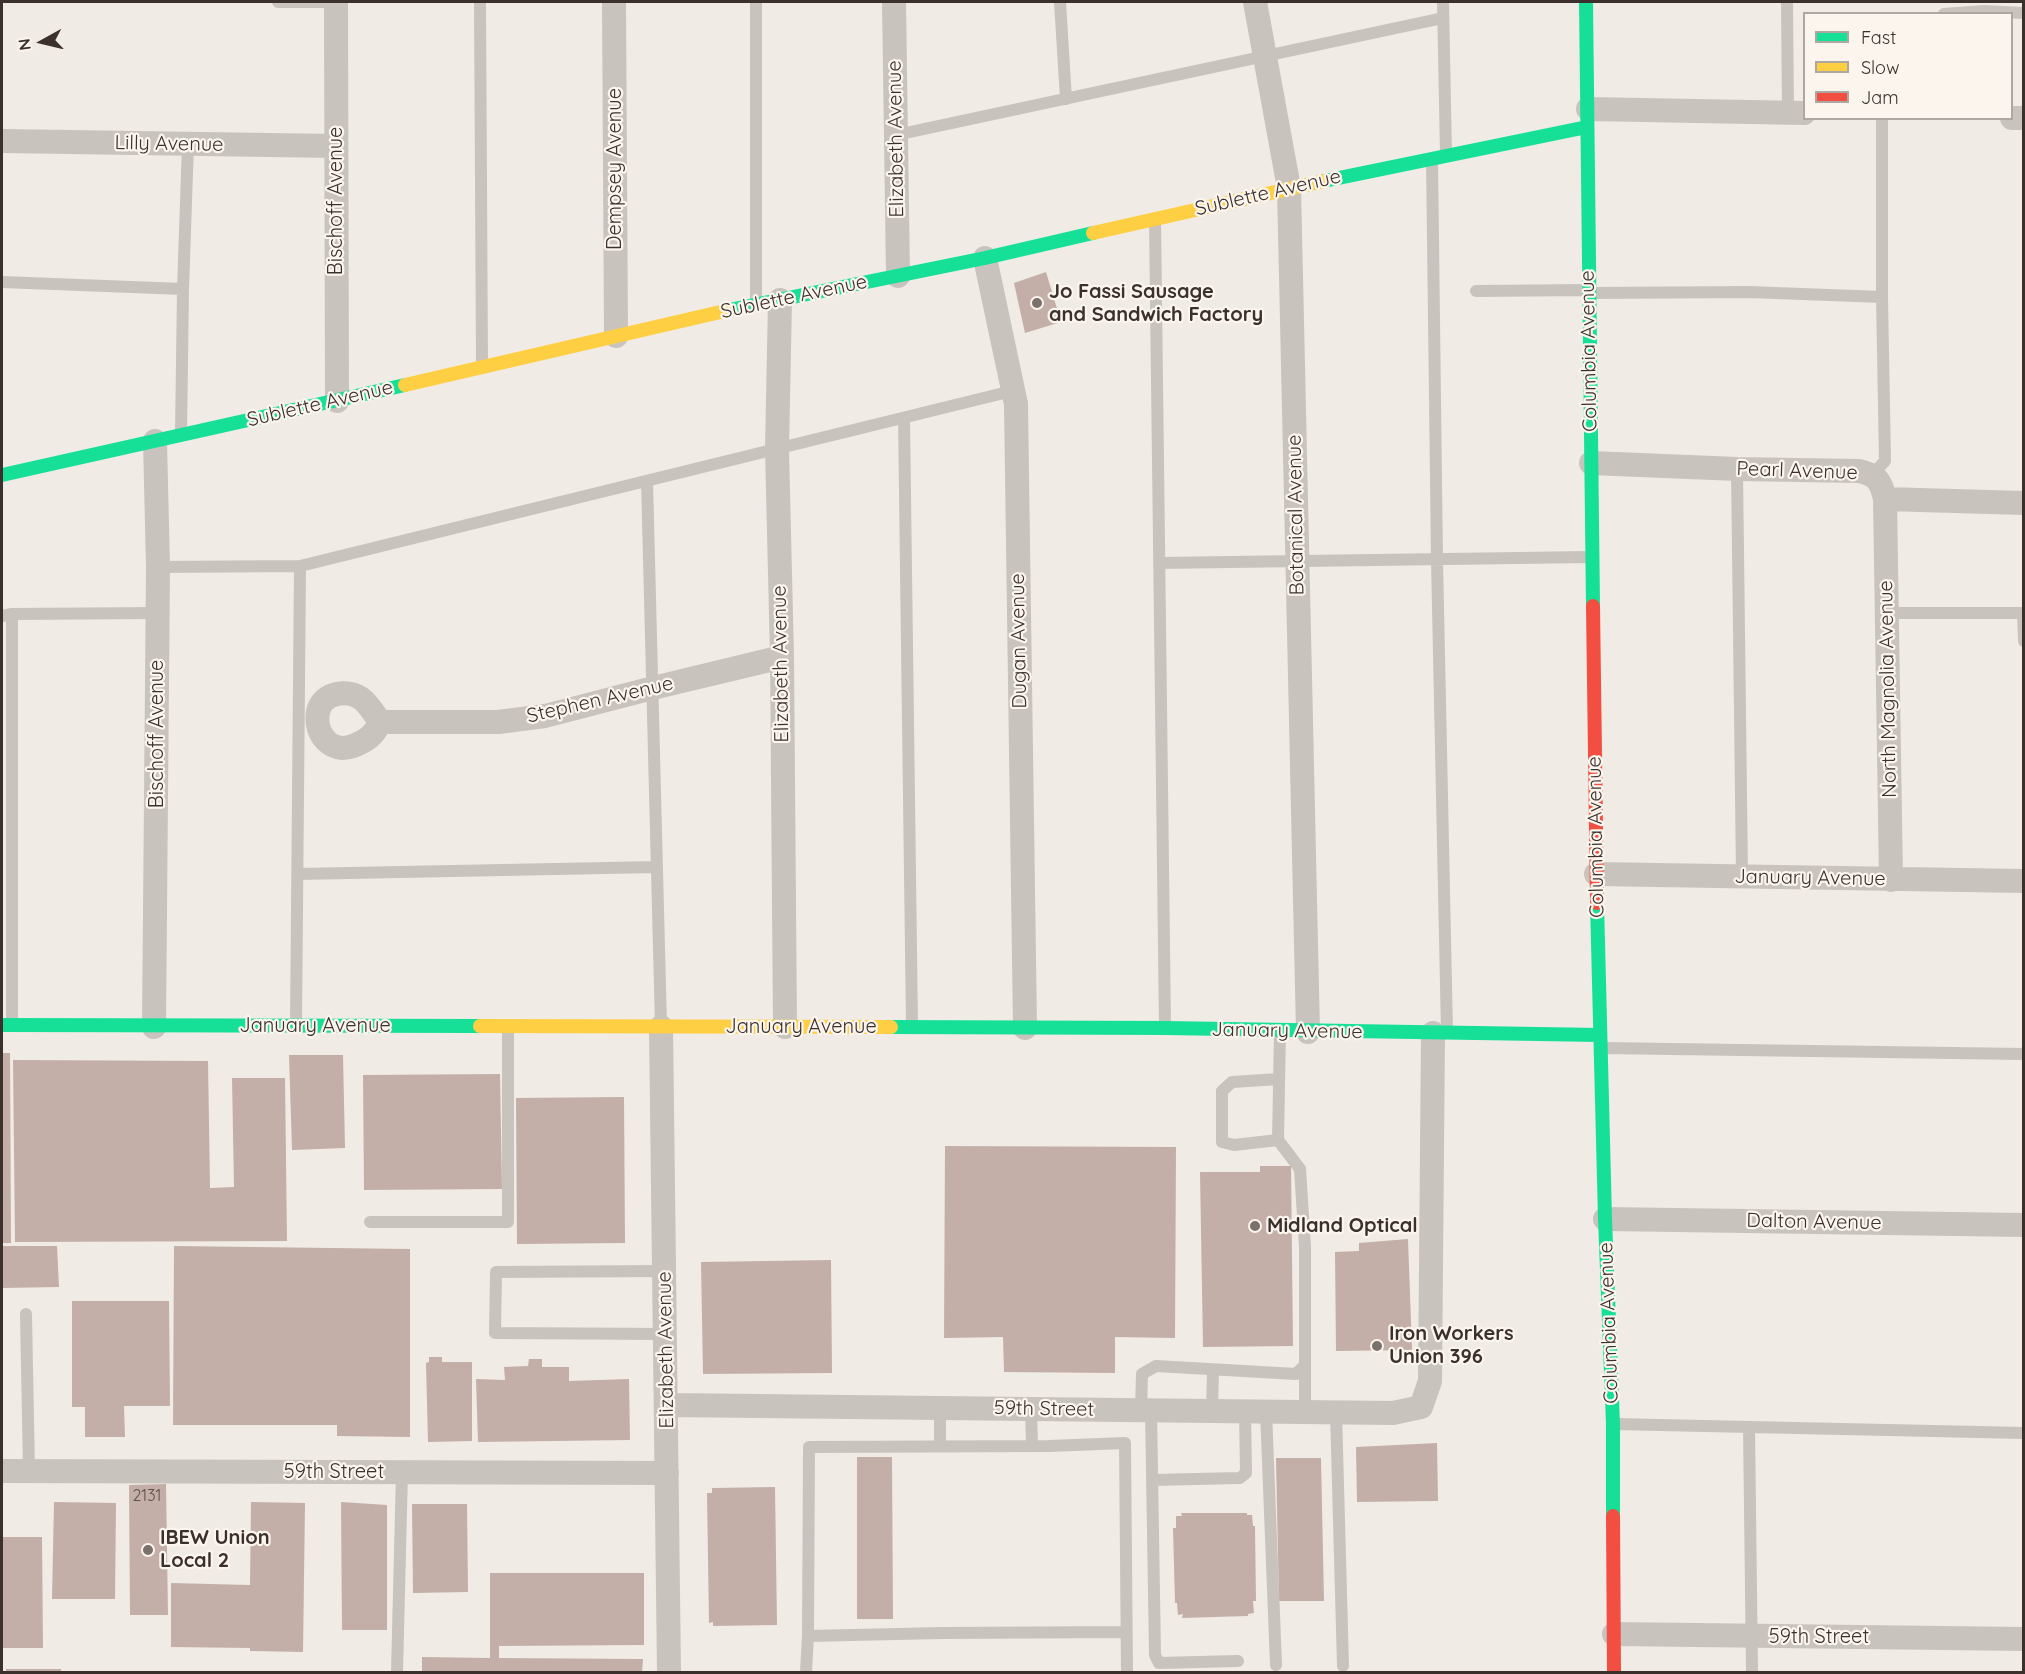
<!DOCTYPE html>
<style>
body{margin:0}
#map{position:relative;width:2025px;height:1674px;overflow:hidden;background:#f0ebe5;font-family:Quicksand,sans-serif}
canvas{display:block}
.frame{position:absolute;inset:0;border:3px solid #3b302b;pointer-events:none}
.legend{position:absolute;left:1803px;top:12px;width:210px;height:108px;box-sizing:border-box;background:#fbf5ee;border:2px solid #aea6a0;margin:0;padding:8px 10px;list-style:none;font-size:18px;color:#3b302b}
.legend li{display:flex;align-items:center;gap:12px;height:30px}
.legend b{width:30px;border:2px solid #aea6a0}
.north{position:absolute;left:12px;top:12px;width:60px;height:60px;-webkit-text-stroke:4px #fbf5ee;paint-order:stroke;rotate:262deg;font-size:16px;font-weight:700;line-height:24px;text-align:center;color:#3b302b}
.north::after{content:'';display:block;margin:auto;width:21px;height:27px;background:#3b302b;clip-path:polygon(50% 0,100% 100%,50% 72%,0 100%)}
</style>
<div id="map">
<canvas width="2025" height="1674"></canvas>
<div class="frame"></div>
<ul class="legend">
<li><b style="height:8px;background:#16e098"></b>Fast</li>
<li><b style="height:8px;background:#ffcf43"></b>Slow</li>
<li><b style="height:8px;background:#f24e42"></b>Jam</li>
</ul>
<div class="north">N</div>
</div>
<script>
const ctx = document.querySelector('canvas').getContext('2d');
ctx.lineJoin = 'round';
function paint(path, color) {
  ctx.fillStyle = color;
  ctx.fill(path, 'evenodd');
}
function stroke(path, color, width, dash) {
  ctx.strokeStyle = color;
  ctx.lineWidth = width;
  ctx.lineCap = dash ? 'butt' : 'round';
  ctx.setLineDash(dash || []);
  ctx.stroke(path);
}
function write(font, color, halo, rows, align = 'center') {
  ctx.font = font + ' Quicksand,sans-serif';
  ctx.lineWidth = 4.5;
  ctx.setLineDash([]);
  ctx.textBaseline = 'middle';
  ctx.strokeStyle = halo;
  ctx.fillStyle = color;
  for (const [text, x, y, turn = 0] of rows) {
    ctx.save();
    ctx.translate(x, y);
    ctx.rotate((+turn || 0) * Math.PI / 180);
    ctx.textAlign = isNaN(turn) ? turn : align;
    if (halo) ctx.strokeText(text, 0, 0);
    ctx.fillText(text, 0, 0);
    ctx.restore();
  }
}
paint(new Path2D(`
 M 1046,272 L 1061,322 L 1025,333 L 1014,283 Z
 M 2,1053 L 10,1053 L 11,1243 L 2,1243 Z
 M 289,1055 L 343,1055 L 345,1148 L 292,1150 Z
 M 13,1060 L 208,1061 L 210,1188 L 234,1187 L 232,1078 L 285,1078 L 287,1241 L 15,1242 Z
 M 500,1074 L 502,1189 L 364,1190 L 363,1075 Z
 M 624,1097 L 625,1243 L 517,1244 L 516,1098 Z
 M 945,1146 L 1176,1147 L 1175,1338 L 1115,1337 L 1115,1373 L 1004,1372 L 1003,1337 L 944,1338 Z
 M 1260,1166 L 1291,1166 L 1293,1346 L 1203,1347 L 1200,1172 L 1260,1172 Z
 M 1408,1239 L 1412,1350 L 1336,1351 L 1335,1252 L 1359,1251 L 1359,1243 Z
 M 2,1246 L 57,1246 L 59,1287 L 2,1288 Z
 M 174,1246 L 410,1249 L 410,1437 L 337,1436 L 337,1425 L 173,1425 Z
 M 831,1260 L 832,1373 L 703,1374 L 701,1262 Z
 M 72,1301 L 169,1301 L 170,1406 L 124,1406 L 125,1437 L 85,1437 L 85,1407 L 72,1407 Z
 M 429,1357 L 442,1357 L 442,1362 L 472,1362 L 472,1441 L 428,1442 L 426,1363 L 429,1362 Z
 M 529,1359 L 542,1359 L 542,1367 L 569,1367 L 569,1381 L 629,1379 L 630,1440 L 478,1442 L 476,1379 L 505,1380 L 504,1367 L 528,1366 Z
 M 1437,1443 L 1438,1501 L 1357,1502 L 1356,1447 Z
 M 857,1457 L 892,1457 L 893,1619 L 857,1619 Z
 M 1276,1458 L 1321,1458 L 1324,1601 L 1279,1601 Z
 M 166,1484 L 168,1615 L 130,1615 L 129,1485 Z
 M 775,1487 L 777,1625 L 713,1626 L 713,1622 L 709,1623 L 707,1493 L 712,1493 L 712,1488 Z
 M 54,1502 L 116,1503 L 115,1599 L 52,1599 Z
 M 251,1502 L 305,1503 L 303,1652 L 250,1651 L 250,1648 L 171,1647 L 171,1583 L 250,1585 Z
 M 341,1502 L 387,1505 L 387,1630 L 342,1630 Z
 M 412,1504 L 467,1504 L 468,1592 L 413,1593 Z
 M 1181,1513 L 1247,1513 L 1247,1515 L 1252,1515 L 1253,1526 L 1255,1526 L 1256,1601 L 1253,1601 L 1254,1613 L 1248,1614 L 1248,1616 L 1182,1618 L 1183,1614 L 1178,1615 L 1177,1603 L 1175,1603 L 1173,1528 L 1176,1528 L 1176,1516 L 1182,1516 Z
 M 2,1537 L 42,1537 L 43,1648 L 2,1648 Z
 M 490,1573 L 644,1573 L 644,1645 L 499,1646 L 499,1658 L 643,1659 L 642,1672 L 422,1672 L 422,1657 L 490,1658 Z
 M 6,1669 L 61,1669 L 61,1672 L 6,1672 Z`), '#c3afa7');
stroke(new Path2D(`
 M 278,2 L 336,2
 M 480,2 L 482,365
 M 756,2 L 756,303
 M 1060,2 L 1066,99
 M 1443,2 L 1446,154
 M 1787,2 L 1788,112
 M 1944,14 L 1984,11 L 2024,13
 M 896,135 L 1443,18
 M 1432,159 L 1437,560 L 1447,1032
 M 1155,219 L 1165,1027
 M 2,282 L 183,289
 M 1476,291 L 1587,290
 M 1589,293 L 1749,292 L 1882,297
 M 904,418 L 912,1026
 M 181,434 L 183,289 L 188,144
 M 1737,469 L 1742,876
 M 1873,474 L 1885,461 L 1882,297 L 1882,118
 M 647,481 L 661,1026
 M 1159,563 L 1590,557
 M 158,567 L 300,566 L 1012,391
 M 1887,613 L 2024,613
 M 2023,613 L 2024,641
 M 12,614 L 12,1023
 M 2,616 L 12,614 L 157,613
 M 298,874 L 657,867
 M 296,1025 L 300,566
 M 1602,1048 L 2024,1054
 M 1278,1140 L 1234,1145 L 1222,1142 L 1222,1091 L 1232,1082 L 1279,1079
 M 370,1222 L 508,1222 L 508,1028
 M 665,1271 L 496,1272 L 495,1333 L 666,1334
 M 26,1314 L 29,1471
 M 940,1408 L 940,1446
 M 1031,1409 L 1032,1446
 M 1141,1410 L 1142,1374 L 1156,1366 L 1296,1374 L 1305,1365 L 1305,1247 L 1300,1169 L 1278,1140 L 1280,1031
 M 1151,1410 L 1155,1655 L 1159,1663 L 1238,1661
 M 1212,1411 L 1213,1371
 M 1266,1411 L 1276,1665
 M 1305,1412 L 1305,1365
 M 1336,1412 L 1343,1666
 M 1614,1424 L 2024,1433
 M 1749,1427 L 1752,1672
 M 1152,1480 L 1240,1478 L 1246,1473 L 1245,1411
 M 808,1636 L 942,1633 L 1126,1632
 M 397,1672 L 402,1472
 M 806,1672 L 808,1636 L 809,1447 L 1049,1446 L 1125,1443 L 1127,1672`), '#c9c3be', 12);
stroke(new Path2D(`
 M 336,2 L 337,401
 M 614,2 L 616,336
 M 894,2 L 898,276
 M 1255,2 L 1289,188 L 1308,1032
 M 1588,109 L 1804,113
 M 2012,118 L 2024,118
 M 2,141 L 336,146
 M 985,258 L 1016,404 L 1025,1028
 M 780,300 L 777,449 L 782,657 L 785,1027
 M 1591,463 L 1737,469 L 1859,471 C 1877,475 1881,481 1885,499 L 1891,880
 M 1885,499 L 2024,503
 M 380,722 C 375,735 366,741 353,746 C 332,754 314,735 318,712 C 322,692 349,688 363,700 C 370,706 375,715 380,722 L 498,722 L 545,716 L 653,688 L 782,657
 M 1596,874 L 2024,881
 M 154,1027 L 158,567 L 155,441
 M 661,1027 L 669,1672
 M 1605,1219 L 2024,1225
 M 667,1405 L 1393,1413 L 1421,1407 L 1430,1381 L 1433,1033
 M 2,1471 L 667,1473
 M 1614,1634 L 2024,1639`), '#c9c3be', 24);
stroke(new Path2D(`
 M 1586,2 L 1593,606
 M 1324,181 L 1587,127
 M 729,310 L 985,258 L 1093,233
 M 2,475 L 405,385
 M 1597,903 L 1605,1219 L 1613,1424 L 1613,1516
 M 2,1025 L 480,1026
 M 891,1027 L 1165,1028 L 1600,1035`), '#16e098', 14);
stroke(new Path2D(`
 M 1093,233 L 1324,181
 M 405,385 L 729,310
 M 480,1026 L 891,1027`), '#ffcf43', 14);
stroke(new Path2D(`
 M 1593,606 L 1597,903
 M 1613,1516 L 1614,1672`), '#f24e42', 14);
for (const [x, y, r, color] of [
 [1037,303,6,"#7a716c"],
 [1255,1226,6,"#7a716c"],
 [1377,1346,6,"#7a716c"],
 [148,1550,6,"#7a716c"]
]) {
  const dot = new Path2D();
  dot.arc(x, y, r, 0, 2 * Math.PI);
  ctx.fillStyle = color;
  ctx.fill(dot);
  stroke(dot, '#fbf5ee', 2);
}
write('16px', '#5d504a', null, [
 ["2131",147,1496]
]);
write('20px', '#3b302b', '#fbf5ee', [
 ["Elizabeth Avenue",896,139,-91],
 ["Lilly Avenue",169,144,1],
 ["Dempsey Avenue",615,169,-90],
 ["Sublette Avenue",1268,193,-13],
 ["Bischoff Avenue",336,201,-90],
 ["Sublette Avenue",794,297,-12],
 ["Columbia Avenue",1589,351,-91],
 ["Sublette Avenue",320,404,-13],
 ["Pearl Avenue",1797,471,2],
 ["Botanical Avenue",1296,515,-91],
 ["Dugan Avenue",1019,641,-91],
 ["Elizabeth Avenue",781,664,-91],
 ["North Magnolia Avenue",1888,689,-91],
 ["Stephen Avenue",600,700,-13],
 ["Bischoff Avenue",157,734,-90],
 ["Columbia Avenue",1596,837,-91],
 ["January Avenue",1810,878,1],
 ["January Avenue",315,1026],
 ["January Avenue",801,1027],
 ["January Avenue",1287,1031,1],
 ["Dalton Avenue",1814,1222,1],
 ["Columbia Avenue",1609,1323,-92],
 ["Elizabeth Avenue",666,1350,-91],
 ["59th Street",1044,1409,1],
 ["59th Street",334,1472],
 ["59th Street",1819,1637]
]);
write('bold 20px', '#3b302b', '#fbf5ee', [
 ["Jo Fassi Sausage",1049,292],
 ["and Sandwich Factory",1049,315],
 ["Midland Optical",1267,1226],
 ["Iron Workers",1389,1334],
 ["Union 396",1389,1357],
 ["IBEW Union",160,1538],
 ["Local 2",160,1561]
], 'left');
</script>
